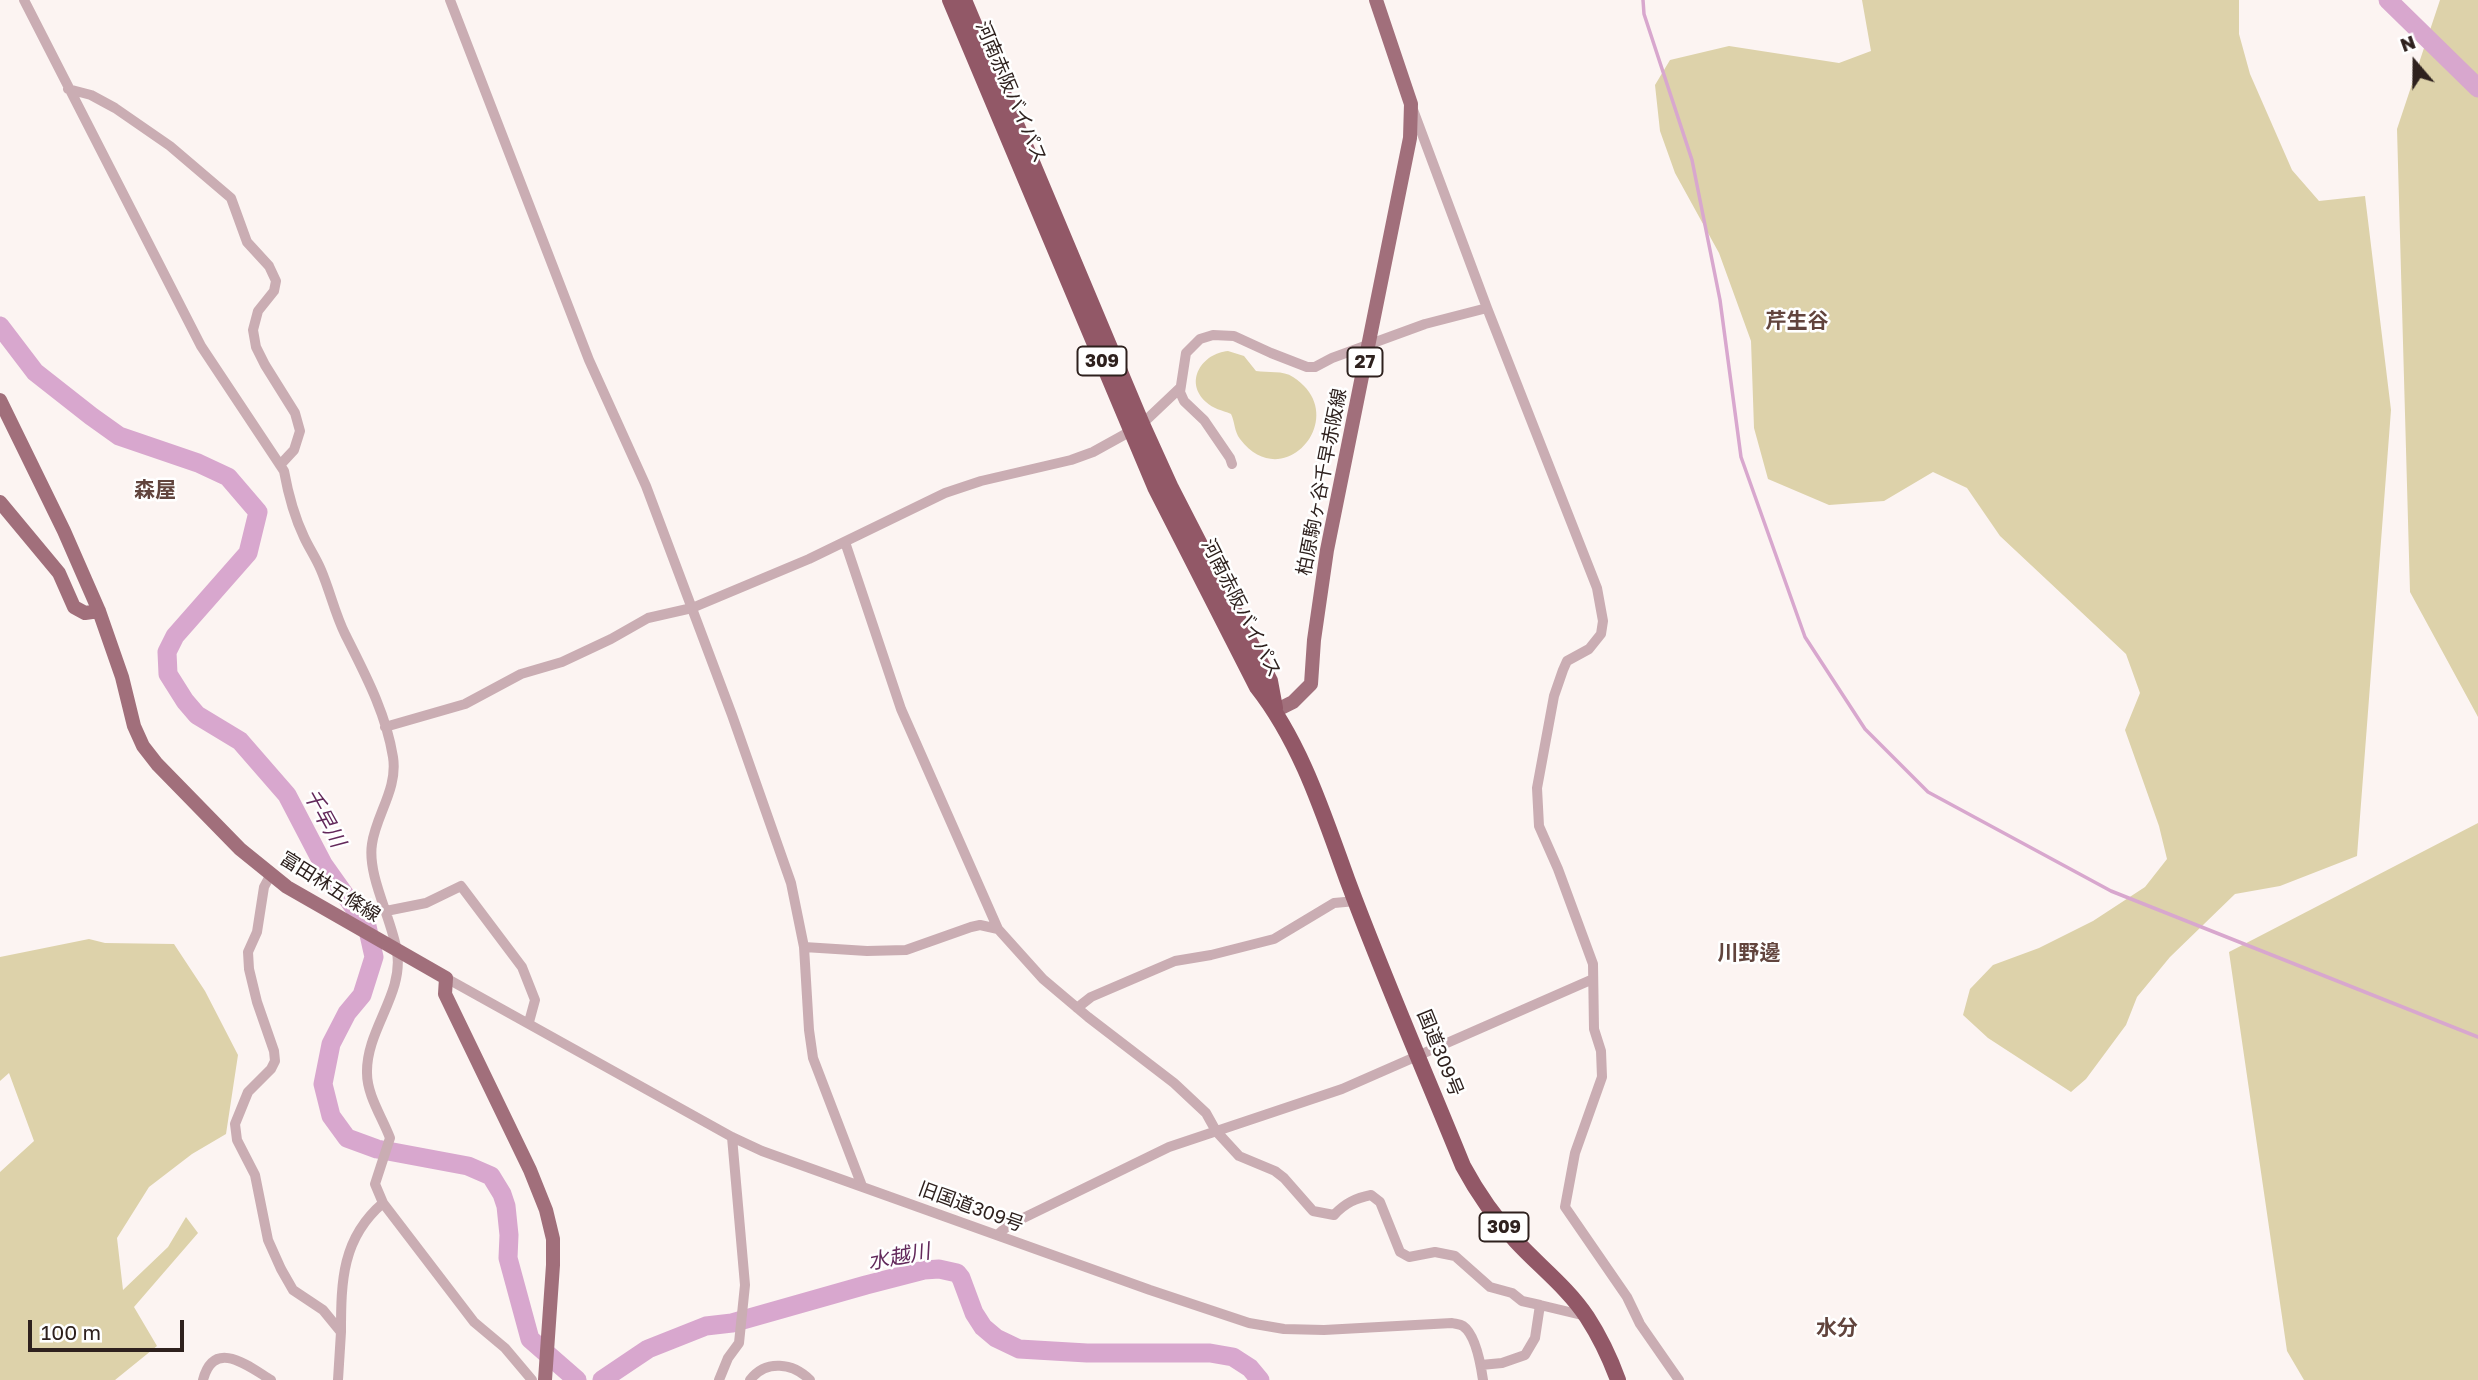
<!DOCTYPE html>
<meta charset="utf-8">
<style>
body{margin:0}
#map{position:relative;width:2478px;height:1380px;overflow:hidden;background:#fcf4f2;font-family:"Golos Text",sans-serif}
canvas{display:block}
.north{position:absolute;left:2380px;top:28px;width:70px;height:70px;-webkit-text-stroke:5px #fff;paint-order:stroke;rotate:340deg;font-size:19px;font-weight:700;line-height:28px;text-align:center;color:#2e211e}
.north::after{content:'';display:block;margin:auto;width:24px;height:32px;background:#2e211e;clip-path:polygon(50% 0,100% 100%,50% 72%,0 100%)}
.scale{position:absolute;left:28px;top:1320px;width:156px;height:32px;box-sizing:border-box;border:4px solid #2e211e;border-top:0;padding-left:9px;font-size:21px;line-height:24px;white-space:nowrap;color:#2e211e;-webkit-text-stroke:5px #fff;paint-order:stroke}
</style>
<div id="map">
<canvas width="2478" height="1380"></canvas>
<div class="north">N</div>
<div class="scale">100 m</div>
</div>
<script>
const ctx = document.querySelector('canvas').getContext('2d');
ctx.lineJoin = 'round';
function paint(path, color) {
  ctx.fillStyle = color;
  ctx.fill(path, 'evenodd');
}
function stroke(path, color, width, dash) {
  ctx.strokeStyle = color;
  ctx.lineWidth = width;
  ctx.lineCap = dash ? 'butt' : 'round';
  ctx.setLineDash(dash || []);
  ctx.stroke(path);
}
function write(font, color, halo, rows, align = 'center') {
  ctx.font = font + ' "Golos Text","Noto Sans JP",sans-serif';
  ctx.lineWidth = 5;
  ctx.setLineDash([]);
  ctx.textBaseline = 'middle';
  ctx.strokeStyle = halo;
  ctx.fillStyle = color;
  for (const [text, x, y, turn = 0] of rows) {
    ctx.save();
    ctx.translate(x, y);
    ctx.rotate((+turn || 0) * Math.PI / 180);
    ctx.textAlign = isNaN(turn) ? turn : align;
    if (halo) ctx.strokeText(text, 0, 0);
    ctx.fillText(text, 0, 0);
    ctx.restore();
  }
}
paint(new Path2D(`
 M 1862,0 L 2239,0 L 2239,34 L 2250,74 L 2292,170 L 2319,201 L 2365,196 L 2391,410 L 2357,856 L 2280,886 L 2235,894 L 2170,957 L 2137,997 L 2126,1025 L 2086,1079 L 2071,1092 L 1988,1038 L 1963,1015 L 1970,989 L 1993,965 L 2039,948 L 2093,921 L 2145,887 L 2167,859 L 2159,826 L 2125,730 L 2140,693 L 2126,654 L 2000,536 L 1967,488 L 1933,472 L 1884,501 L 1829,505 L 1768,479 L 1754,428 L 1751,341 L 1719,253 L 1675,173 L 1660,131 L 1655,85 L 1670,60 L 1729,46 L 1839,63 L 1871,51 Z
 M 2440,0 L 2478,0 L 2478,717 L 2410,592 L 2397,129 Z
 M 1228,351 L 1244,356 L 1256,371 C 1268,373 1283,370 1293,377 C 1353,415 1284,497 1240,439 C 1234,431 1235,422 1231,414 C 1222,410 1213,409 1206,402 C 1183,381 1203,353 1228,351 Z
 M 2478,823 L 2478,1380 L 2304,1380 L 2287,1351 L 2229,952 Z
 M 89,939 L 105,943 L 174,944 L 205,991 L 238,1055 L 226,1134 L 192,1154 L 149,1187 L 117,1238 L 123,1290 L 168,1247 L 186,1217 L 198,1233 L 134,1307 L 157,1346 L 115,1380 L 0,1380 L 0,1172 L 34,1141 L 9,1073 L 0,1081 L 0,957 Z`), '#ddd2aa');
stroke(new Path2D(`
 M 1643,0 L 1644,14 L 1692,160 L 1720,300 L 1741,457 L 1805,637 L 1865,729 L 1928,792 L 2111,891 L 2478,1037`), '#d8a7ce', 3.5);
stroke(new Path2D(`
 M 2388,0 L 2478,88
 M 0,326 L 35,372 L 91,416 L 119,436 L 198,463 L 228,477 L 258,512 L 248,553 L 175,636 L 167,652 L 168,674 L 185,701 L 197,715 L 240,741 L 287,795 L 323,864 L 367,926 L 374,957 L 362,995 L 347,1013 L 331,1044 L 323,1084 L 331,1116 L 347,1138 L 377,1149 L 468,1166 L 491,1176 L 502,1194 L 506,1206 L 509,1235 L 508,1258 L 530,1339 L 577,1380
 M 602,1380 L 648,1349 L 706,1326 L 732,1323 L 866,1285 L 924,1270 L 939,1269 L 957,1273 L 961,1278 L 974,1313 L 983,1327 L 996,1338 L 1019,1349 L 1087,1353 L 1210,1353 L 1233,1357 L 1250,1368 L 1260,1380`), '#d8a7ce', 19);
stroke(new Path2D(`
 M 24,0 L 201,346 L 284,471 C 288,493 294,516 304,537 C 309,548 316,558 321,570 C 330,591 335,614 345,634 C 365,674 386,713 393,757 C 398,789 376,815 372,844 C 367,876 392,919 397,952 C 404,994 366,1030 367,1073 C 367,1095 382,1117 390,1138 L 375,1184 L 383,1203 L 474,1322 L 505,1348 L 532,1380
 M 450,0 L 589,360 L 646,486 L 732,715 L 791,883 L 804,947 L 809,1030 L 813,1058 L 862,1186
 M 68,89 L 91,95 L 115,108 L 170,146 L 231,198 L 247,242 L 269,266 L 276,281 L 274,291 L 258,311 L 253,330 L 256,347 L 265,365 L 295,413 L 300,431 L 294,450 L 280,465
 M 1412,107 L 1487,308 L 1597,588 L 1603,621 L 1601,634 L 1589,649 L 1567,661 L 1563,670 L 1554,696 L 1537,788 L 1539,826 L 1558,869 L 1593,964 L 1594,1029 L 1601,1051 L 1602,1077 L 1575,1153 L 1565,1207 L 1627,1297 L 1640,1324 L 1679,1380
 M 1142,424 L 1180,388
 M 1232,464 L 1230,458 L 1204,420 L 1184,401 L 1180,392 L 1186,353 L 1200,339 L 1213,335 L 1234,336 L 1271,353 L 1307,367 L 1315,367 L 1332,358 L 1425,324 L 1487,308
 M 845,542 L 901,709 L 998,929 L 1043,979 L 1088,1017 L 1174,1083 L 1206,1113 L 1216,1131 L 1239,1156 L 1275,1171 L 1284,1178 L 1313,1211 L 1334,1215 C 1345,1203 1356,1198 1371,1195 L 1380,1202 L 1400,1252 L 1409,1257 L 1435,1252 L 1455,1256 L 1490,1287 L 1512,1293 L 1522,1301 L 1540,1305
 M 385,727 L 465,704 L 521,674 L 562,662 L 611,639 L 648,618 L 692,608 L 809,559 L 945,493 L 981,481 L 1071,460 L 1093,452 L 1131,431
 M 271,874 L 264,887 L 257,932 L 248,952 L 249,969 L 257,1002 L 274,1051 L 275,1061 L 271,1069 L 248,1092 L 235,1124 L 237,1140 L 255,1175 L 268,1240 L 281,1269 L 293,1290 L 323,1310 L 341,1332 L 338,1380
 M 386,911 L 426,903 L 461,886 L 522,967 L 535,1000 L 529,1022
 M 804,947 L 867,951 L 906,950 L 971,927 L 980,925 L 998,929
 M 446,978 L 732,1137 L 762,1151 L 1150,1290 L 1249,1323 L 1284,1329 L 1324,1330 L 1452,1323 C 1456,1324 1460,1324 1463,1326 C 1476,1335 1481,1366 1483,1380
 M 1077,1008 L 1091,997 L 1175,961 L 1211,955 L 1274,939 L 1334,903 L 1356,901
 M 997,1235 L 1009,1225 L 1169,1147 L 1342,1089 L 1593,979
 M 341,1332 C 341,1281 342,1238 383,1203
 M 1481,1365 L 1502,1363 L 1525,1355 L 1535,1338 L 1540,1305 L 1586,1316
 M 203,1380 C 214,1338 248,1366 271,1380
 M 719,1380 L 728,1358 L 739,1343 L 745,1285 L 732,1137
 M 750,1380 C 766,1359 793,1363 810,1380`), '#caadb3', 10);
stroke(new Path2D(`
 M 0,400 L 64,531 L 99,611 L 122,677 L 134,726 L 143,746 L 157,764 L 240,849 L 287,887 L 446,978 L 445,994 L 530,1170 L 546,1210 L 553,1239 L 553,1265 L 545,1380
 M 0,502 L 59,573 L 74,607 L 85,613 L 99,611
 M 1275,711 L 1293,702 L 1311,684 L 1314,640 L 1327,550 L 1410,138 L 1411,104 L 1376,0`), '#a16f7b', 14);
stroke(new Path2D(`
 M 950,0 L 1155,487 L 1257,687 C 1301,743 1323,813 1347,879 C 1383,976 1424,1070 1463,1166 C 1478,1194 1495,1218 1516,1241 C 1539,1266 1568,1288 1587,1317 C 1600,1337 1610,1358 1618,1380
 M 964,0 L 1142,424 L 1171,488 L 1270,681 L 1275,708`), '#925867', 16);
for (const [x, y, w] of [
 [1102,361,49],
 [1365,362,35],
 [1504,1227,49]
]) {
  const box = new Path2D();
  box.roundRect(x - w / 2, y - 14.5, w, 29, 5);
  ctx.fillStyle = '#fff';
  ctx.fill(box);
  stroke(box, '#2e211e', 2);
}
write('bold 18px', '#2e211e', null, [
 ["309",1102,361],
 ["27",1365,362],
 ["309",1504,1227]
]);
write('19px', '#2e211e', '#fff', [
 ["河南赤阪バイパス",1011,92,67],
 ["柏原駒ヶ谷千早赤阪線",1322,482,-79],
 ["河南赤阪バイパス",1241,608,63],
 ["富田林五條線",330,887,32],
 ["国道309号",1440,1053,68],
 ["旧国道309号",971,1207,20]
]);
write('bold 21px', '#61443d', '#fff', [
 ["芹生谷",1797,321],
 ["森屋",155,490],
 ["川野邊",1749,953],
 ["水分",1837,1328]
]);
write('italic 21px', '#63295b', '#fff', [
 ["千早川",324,818,61],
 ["水越川",899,1257,-11]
]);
</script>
